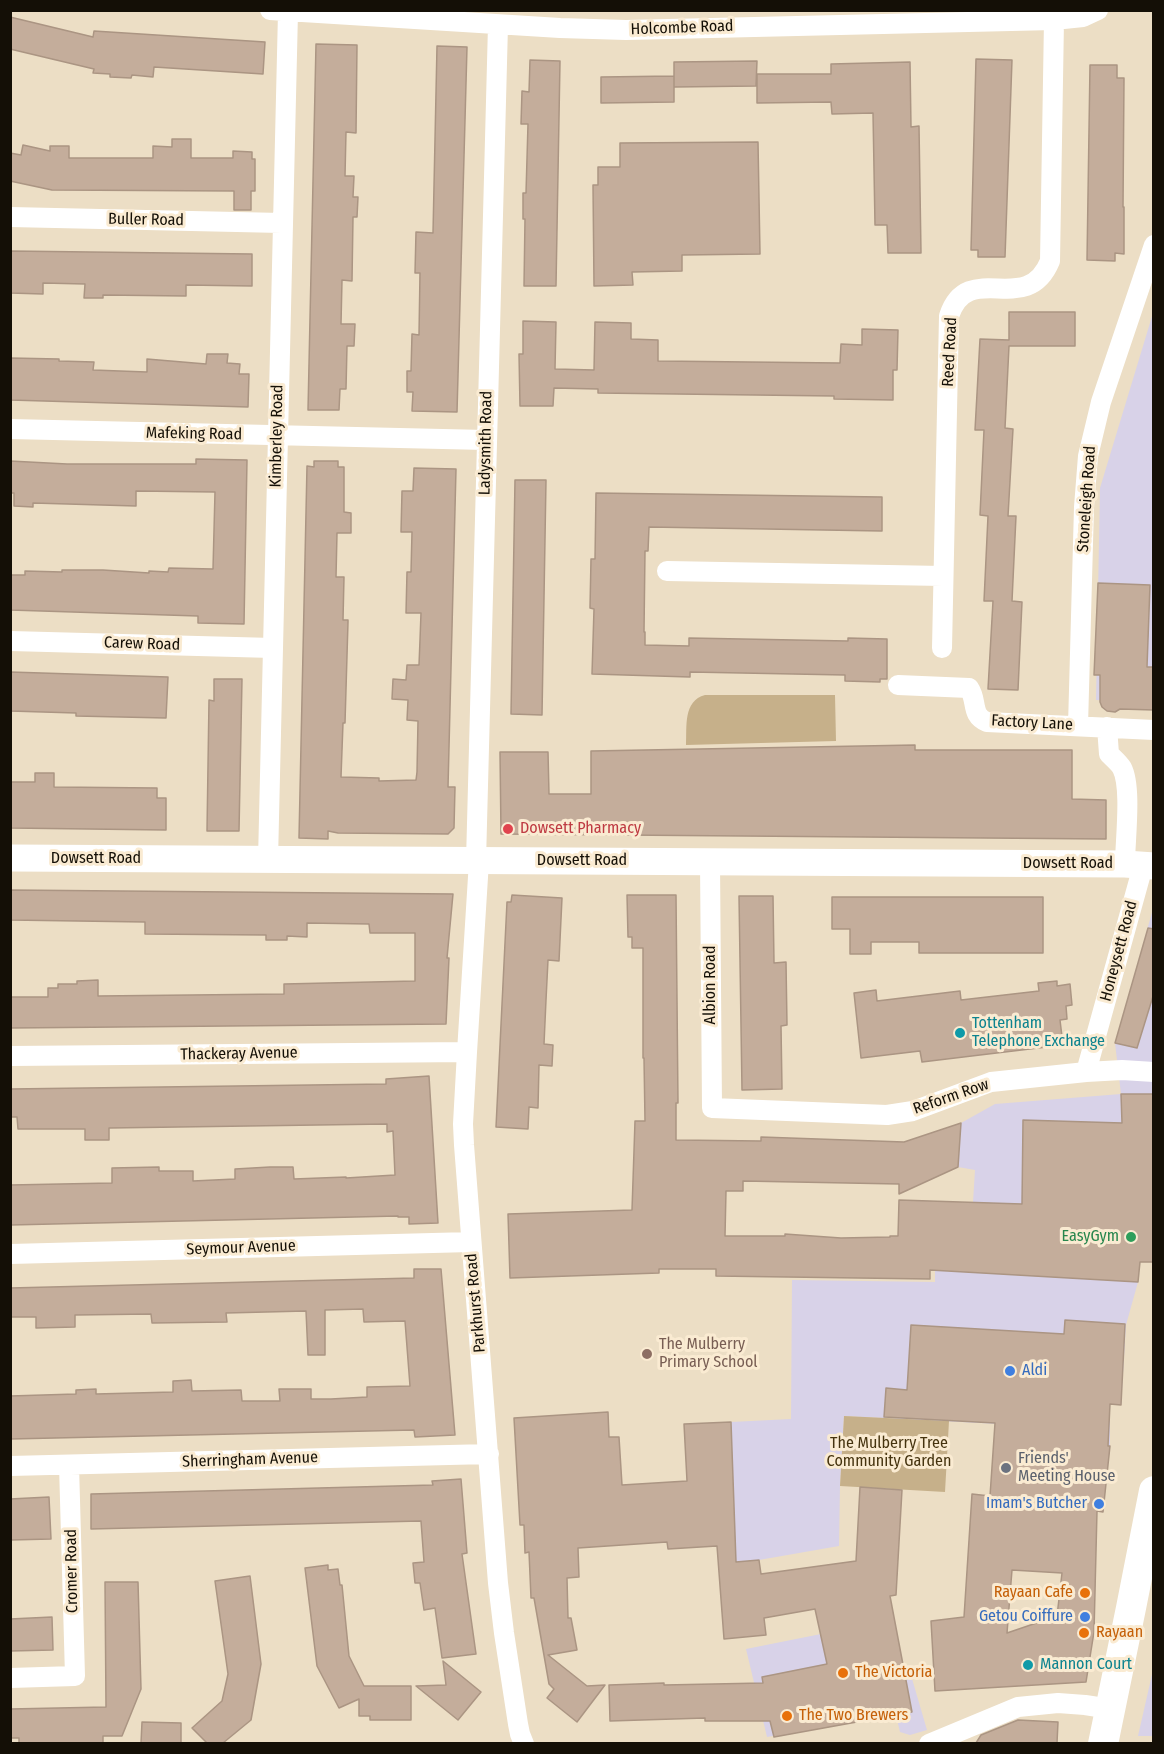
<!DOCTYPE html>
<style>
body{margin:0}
#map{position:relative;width:1164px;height:1754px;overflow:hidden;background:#ecdec5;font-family:"Fira Sans Condensed",sans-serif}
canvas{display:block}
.frame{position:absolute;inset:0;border:12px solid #140f06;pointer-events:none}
</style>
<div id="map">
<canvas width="1164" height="1754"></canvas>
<div class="frame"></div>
</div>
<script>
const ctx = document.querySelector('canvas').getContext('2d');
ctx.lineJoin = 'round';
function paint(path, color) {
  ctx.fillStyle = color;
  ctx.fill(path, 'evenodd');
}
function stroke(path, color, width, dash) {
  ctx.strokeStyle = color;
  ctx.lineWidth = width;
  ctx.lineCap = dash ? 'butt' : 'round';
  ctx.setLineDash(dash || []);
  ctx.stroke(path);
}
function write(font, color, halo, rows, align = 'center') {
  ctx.font = font + ' "Fira Sans Condensed",sans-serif';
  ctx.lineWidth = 6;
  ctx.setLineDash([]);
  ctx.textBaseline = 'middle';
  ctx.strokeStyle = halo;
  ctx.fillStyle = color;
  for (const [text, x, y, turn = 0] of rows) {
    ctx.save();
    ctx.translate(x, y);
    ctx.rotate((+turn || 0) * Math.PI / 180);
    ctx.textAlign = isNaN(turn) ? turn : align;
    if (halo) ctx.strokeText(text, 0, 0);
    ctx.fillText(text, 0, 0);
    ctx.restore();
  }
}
paint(new Path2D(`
 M 1153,313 L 1153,703 L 1096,700 L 1100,488 Z
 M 1153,909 L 1153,1262 L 1140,1262 L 1138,1282 L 1126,1325 L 1121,1405 L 1110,1404 L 1110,1446 L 1103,1512 L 1071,1509 L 1077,1428 L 844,1416 L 840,1486 L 839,1546 L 759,1560 L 735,1562 L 731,1422 L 791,1419 L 792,1280 L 935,1282 L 935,1271 L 943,1270 L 973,1202 L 975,1170 L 958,1167 L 961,1123 L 995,1104 L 1121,1094 L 1115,1043 Z
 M 895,1622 L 903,1665 L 908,1665 L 927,1730 L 910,1735 L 900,1732 L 896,1715 L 767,1737 L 746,1649 L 821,1634 Z
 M 1153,1670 L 1153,1736 L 1138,1736 Z`), '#d8d2e8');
paint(new Path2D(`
 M 705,695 L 835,695 L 836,741 L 686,745 C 687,726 683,701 705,695 Z
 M 844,1416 L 949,1421 L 945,1492 L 840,1486 Z`), '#c6b08a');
const building = new Path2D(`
 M 10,17 L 93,37 L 94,31 L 265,42 L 263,74 L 154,67 L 153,77 L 132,75 L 131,78 L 110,77 L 110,74 L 93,73 L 94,69 L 10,49 Z
 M 316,44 L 357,45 L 356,133 L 346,132 L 345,176 L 354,176 L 353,197 L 358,197 L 357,217 L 353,217 L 352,281 L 342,280 L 341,324 L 355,324 L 354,346 L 347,346 L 346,389 L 340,389 L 339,410 L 308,410 Z
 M 437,46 L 467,47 L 457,412 L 412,411 L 413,392 L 407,392 L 407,371 L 411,371 L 412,334 L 419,335 L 420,273 L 415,273 L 416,232 L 433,233 Z
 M 976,59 L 1012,60 L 1005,257 L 978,257 L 978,250 L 971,250 Z
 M 530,60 L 560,61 L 556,286 L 524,286 L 525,219 L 523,219 L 523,193 L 526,193 L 528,124 L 521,124 L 522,91 L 529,92 Z
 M 757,61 L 756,86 L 674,87 L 674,62 Z
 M 910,62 L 911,127 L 919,126 L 921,253 L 888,253 L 887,225 L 875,225 L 873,113 L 832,114 L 831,102 L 757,103 L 757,74 L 831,74 L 831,64 Z
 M 1090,65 L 1117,65 L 1117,78 L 1124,78 L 1123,207 L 1124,207 L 1124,254 L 1115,253 L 1115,261 L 1087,260 Z
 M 674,76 L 674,102 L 601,103 L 601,77 Z
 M 172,139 L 191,139 L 191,158 L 233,158 L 233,151 L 252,152 L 252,159 L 255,159 L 255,191 L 251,191 L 251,210 L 234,210 L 234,191 L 52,190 L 10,181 L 10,153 L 21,155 L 23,145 L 50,151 L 50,146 L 69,146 L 69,158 L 153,158 L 153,146 L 172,147 Z
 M 758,142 L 760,254 L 682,255 L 682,271 L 632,272 L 633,285 L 594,286 L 593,185 L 598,185 L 598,167 L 620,167 L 620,143 Z
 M 10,251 L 252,254 L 252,286 L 186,285 L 186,296 L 103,295 L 103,298 L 84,298 L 85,284 L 43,283 L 43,294 L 10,293 Z
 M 1009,312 L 1075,312 L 1075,346 L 1009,346 L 1005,428 L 1013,429 L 1008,516 L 1016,516 L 1012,601 L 1022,602 L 1018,690 L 988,689 L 993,601 L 984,601 L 988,516 L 980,515 L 984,430 L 975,430 L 980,339 L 1009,340 Z
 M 523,321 L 556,322 L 555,369 L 594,370 L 595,322 L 631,323 L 631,339 L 658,340 L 658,361 L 840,363 L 841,344 L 862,345 L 862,329 L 898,330 L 897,370 L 893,370 L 893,400 L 834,399 L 834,396 L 598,393 L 598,389 L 554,388 L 553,406 L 520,406 L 519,354 L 523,354 Z
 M 207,354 L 228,354 L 227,363 L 240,364 L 239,374 L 249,374 L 248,407 L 10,400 L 10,358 L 59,359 L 59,361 L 94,362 L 93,370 L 147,372 L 147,359 L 206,364 Z
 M 196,459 L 247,460 L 244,624 L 198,623 L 198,616 L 10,610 L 11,575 L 25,575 L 25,571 L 62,572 L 62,570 L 103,570 L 149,573 L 149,571 L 168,572 L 169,568 L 213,569 L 215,492 L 136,491 L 136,506 L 33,503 L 33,507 L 14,506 L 14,493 L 10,493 L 10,461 L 67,464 L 196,464 Z
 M 314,461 L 338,461 L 338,467 L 344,467 L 344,512 L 351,513 L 351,533 L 337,533 L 336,577 L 344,577 L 343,620 L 348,620 L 348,622 L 345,723 L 343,723 L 341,777 L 379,778 L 379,781 L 416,780 L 417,772 L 418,721 L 407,720 L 408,700 L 392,699 L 393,679 L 406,680 L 407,665 L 419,665 L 420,640 L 421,613 L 406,613 L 407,572 L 411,572 L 412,532 L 401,532 L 402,491 L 413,491 L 414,468 L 456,469 L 448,787 L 455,787 L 454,828 L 448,834 L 338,833 L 328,831 L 328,839 L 299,838 L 307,466 L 314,467 Z
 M 515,480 L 546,480 L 542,715 L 511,714 Z
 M 596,493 L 882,497 L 882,531 L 649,527 L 648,551 L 645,551 L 644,632 L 645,632 L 645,645 L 689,646 L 689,638 L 848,641 L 848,638 L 887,639 L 887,679 L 880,679 L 880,682 L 845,681 L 845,675 L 690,672 L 690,677 L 592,674 L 594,609 L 590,608 L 591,559 L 595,559 Z
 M 1098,583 L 1150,585 L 1147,667 L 1154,667 L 1154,710 L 1120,709 L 1115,712 L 1107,711 L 1102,707 L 1100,702 L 1100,675 L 1094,675 Z
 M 10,672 L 168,677 L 166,718 L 76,716 L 76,713 L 10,711 Z
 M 214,679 L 242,679 L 239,831 L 207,831 L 209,700 L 214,701 Z
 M 915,745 L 915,750 L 1072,750 L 1072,799 L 1106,800 L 1106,839 L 501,834 L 500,752 L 548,752 L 549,794 L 591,794 L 591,751 Z
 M 35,773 L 54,773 L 54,787 L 157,788 L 157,798 L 166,798 L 166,830 L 10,828 L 10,782 L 35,782 Z
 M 10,890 L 453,894 L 447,958 L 449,958 L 446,1024 L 10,1028 L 10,997 L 48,997 L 48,988 L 58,988 L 58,984 L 77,984 L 77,981 L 98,980 L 98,996 L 284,994 L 284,984 L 415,981 L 415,933 L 370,933 L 369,924 L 307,923 L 307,937 L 287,936 L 287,940 L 266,940 L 266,935 L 145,934 L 145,922 L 10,920 Z
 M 512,895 L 562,898 L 559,961 L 548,960 L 546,1000 L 544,1044 L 553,1045 L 552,1066 L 539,1065 L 538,1108 L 529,1107 L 528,1129 L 496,1127 L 507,902 L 511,902 Z
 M 627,895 L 676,895 L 678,1103 L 676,1103 L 676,1140 L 761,1141 L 761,1137 L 904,1142 L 961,1123 L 958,1167 L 899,1194 L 899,1184 L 743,1181 L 743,1191 L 726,1191 L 725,1236 L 785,1236 L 785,1234 L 841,1238 L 890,1237 L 890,1236 L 898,1236 L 899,1200 L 1022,1204 L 1023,1120 L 1122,1123 L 1121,1094 L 1154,1094 L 1154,1262 L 1140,1262 L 1138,1282 L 930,1270 L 930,1279 L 716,1276 L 716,1269 L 659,1269 L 659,1273 L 510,1278 L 508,1214 L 632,1210 L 635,1121 L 645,1121 L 644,1058 L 643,1058 L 643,948 L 632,948 L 632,937 L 628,937 Z
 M 739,896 L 773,896 L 774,963 L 786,962 L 787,1025 L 781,1026 L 782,1089 L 742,1090 Z
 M 832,897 L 1043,897 L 1043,953 L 919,953 L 919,942 L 871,942 L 871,954 L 850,954 L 850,929 L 832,929 Z
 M 1148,928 L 1154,929 L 1154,993 L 1137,1048 L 1115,1043 Z
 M 1057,981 L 1057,986 L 1070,984 L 1072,1005 L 1066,1006 L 1067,1019 L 1060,1020 L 1063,1045 L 922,1062 L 920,1051 L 861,1058 L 854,993 L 876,990 L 877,1001 L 960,991 L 961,1000 L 1039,991 L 1038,983 Z
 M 429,1076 L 438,1223 L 409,1224 L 409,1217 L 398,1217 L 398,1216 L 10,1225 L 10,1185 L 112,1183 L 112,1168 L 159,1167 L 159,1171 L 193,1171 L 193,1181 L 235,1179 L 235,1169 L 270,1167 L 293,1167 L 294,1179 L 346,1177 L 346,1178 L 395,1175 L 393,1131 L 387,1132 L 387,1124 L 109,1128 L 109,1140 L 85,1140 L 85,1129 L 18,1129 L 17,1117 L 10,1117 L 10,1089 L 386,1084 L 386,1079 Z
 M 414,1269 L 441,1269 L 455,1435 L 415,1437 L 414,1430 L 10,1439 L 10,1396 L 76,1394 L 76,1390 L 96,1389 L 96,1394 L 173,1392 L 173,1381 L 191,1380 L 192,1391 L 241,1390 L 242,1401 L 280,1401 L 279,1389 L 311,1389 L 311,1399 L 331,1399 L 367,1397 L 367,1387 L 410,1386 L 405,1321 L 364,1322 L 363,1309 L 325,1310 L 325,1355 L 308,1355 L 306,1311 L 226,1313 L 227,1322 L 152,1323 L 151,1314 L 75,1315 L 75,1327 L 36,1328 L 36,1317 L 10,1317 L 10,1288 L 414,1278 Z
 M 1065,1320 L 1125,1324 L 1121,1405 L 1110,1404 L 1108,1446 L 1110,1446 L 1103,1512 L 1097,1511 L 1094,1632 L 1086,1682 L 935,1691 L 931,1621 L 964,1617 L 972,1494 L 990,1496 L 995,1423 L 884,1417 L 886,1388 L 907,1390 L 911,1325 L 1064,1334 ZM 1012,1570 L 1062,1573 L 1057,1616 L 1007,1633 Z
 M 608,1412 L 609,1437 L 619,1437 L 622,1485 L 687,1481 L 684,1424 L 731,1422 L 736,1562 L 759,1560 L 761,1574 L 856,1561 L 860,1487 L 902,1490 L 896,1595 L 890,1596 L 912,1712 L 774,1737 L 770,1721 L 705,1721 L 705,1718 L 610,1721 L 609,1685 L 664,1683 L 664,1685 L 763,1683 L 762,1677 L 827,1664 L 815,1609 L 764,1618 L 766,1635 L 724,1639 L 717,1546 L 668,1549 L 667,1542 L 578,1548 L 579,1577 L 567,1578 L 568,1618 L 571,1618 L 577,1650 L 548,1655 L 587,1686 L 605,1685 L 577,1722 L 547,1698 L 554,1689 L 549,1684 L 534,1598 L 531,1598 L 529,1552 L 525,1553 L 524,1525 L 520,1525 L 514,1418 Z
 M 461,1479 L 467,1553 L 462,1554 L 476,1654 L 442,1658 L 435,1608 L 424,1610 L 420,1583 L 415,1583 L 413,1563 L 424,1562 L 421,1521 L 91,1529 L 91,1494 L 433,1485 L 432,1481 Z
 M 49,1497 L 51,1539 L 10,1540 L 10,1499 Z
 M 328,1565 L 328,1570 L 338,1569 L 340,1585 L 342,1585 L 349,1656 L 364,1686 L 411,1686 L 411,1720 L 370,1720 L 370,1716 L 359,1716 L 359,1699 L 339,1708 L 317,1666 L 305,1568 Z
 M 250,1576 L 261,1664 L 251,1720 L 223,1743 L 207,1743 L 192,1728 L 222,1701 L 228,1674 L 215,1581 Z
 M 105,1582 L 138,1582 L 141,1689 L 122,1736 L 103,1736 L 103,1743 L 19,1743 L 19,1738 L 10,1738 L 10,1709 L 106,1707 Z
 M 52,1617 L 53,1650 L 10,1651 L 10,1619 Z
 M 443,1661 L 481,1692 L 458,1720 L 416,1686 L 446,1685 Z
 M 1018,1720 L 1058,1722 L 1057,1743 L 976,1743 L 981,1735 Z
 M 142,1722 L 181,1723 L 181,1743 L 141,1743 Z`);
paint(building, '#c4ad9b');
stroke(building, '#ab9583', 1.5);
stroke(new Path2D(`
 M 270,10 L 560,28 L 626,30 L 1054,20 L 1083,17 L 1098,10
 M 10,217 L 282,223
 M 10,429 L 486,440
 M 667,571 L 943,576
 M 10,641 L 273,648
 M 942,648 L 949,316 C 968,258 1026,319 1050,261 L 1054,20
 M 898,685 L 969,688 C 978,701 970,715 987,722 L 1154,730
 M 1078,726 L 1084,507 L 1088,456 L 1101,402 L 1154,245
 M 1107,727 L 1109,754 C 1113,758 1119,763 1122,768 C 1132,787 1125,841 1125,864
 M 268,860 L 288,12
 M 476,861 L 498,25
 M 479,861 L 467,1052 L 463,1124 L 464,1145 L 498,1583 L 504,1633 L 518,1724 L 520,1734 L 524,1744
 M 710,862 L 712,1108 L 887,1115 L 913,1111 L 991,1082 L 1086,1072 L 1122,1070 L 1154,1072
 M 10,1056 L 467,1052
 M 1086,1072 L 1143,866
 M 10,1254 L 471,1242
 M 10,1466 L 489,1454
 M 10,1678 L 75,1676 L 69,1465
 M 929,1744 L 1018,1707 L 1058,1703 L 1085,1705 L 1111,1709`), '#fff', 20);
stroke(new Path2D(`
 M 10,858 L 1125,864 L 1154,866`), '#fff', 27);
stroke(new Path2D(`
 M 1103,1744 L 1131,1608 L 1154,1491`), '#fff', 30);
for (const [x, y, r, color] of [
 [508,829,6,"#e0444e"],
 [960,1033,6,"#0f9aa8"],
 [1131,1237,6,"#2e9e5b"],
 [647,1354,6,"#8d6e63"],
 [1010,1371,6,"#3f7fe0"],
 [1006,1468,6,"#6b7280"],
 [1099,1504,6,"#3f7fe0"],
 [1085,1593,6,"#e8710a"],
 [1085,1617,6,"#3f7fe0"],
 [1084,1633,6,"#e8710a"],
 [1028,1665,6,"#0f9aa8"],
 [843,1673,6,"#e8710a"],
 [787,1716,6,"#e8710a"]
]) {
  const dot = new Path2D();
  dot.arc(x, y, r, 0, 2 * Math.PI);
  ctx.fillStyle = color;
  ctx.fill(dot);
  stroke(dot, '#faebd2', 2);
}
write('16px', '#140f06', '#faebd2', [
 ["Holcombe Road",682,28,-2],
 ["Buller Road",146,220,1],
 ["Reed Road",950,352,-87],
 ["Mafeking Road",194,434,1],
 ["Kimberley Road",277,436,-89],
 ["Ladysmith Road",486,443,-89],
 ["Stoneleigh Road",1087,499,-86],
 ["Carew Road",142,644,2],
 ["Factory Lane",1032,723,3],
 ["Dowsett Road",96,859],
 ["Dowsett Road",582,861],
 ["Dowsett Road",1068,864],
 ["Honeysett Road",1119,951,-75],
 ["Albion Road",711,985,-90],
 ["Thackeray Avenue",239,1054,-1],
 ["Reform Row",951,1097,-19],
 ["Seymour Avenue",241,1248,-2],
 ["Parkhurst Road",476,1303,-95],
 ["Sherringham Avenue",250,1460,-2],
 ["Cromer Road",72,1571,-91]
]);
write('16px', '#be3a42', '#faebd2', [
 ["Dowsett Pharmacy",520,829]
], 'left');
write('16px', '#0d838f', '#faebd2', [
 ["Tottenham",972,1024],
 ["Telephone Exchange",972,1042],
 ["Mannon Court",1040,1665]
], 'left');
write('16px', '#27864d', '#faebd2', [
 ["EasyGym",1119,1237]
], 'right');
write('16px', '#785e54', '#faebd2', [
 ["The Mulberry",659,1345],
 ["Primary School",659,1363]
], 'left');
write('16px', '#366cbe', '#faebd2', [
 ["Aldi",1022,1371,"left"],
 ["Imam's Butcher",1087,1504],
 ["Getou Coiffure",1073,1617]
], 'right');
write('16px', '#45330f', '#faebd2', [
 ["The Mulberry Tree",889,1444],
 ["Community Garden",889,1462]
]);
write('16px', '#5b616d', '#faebd2', [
 ["Friends'",1018,1459],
 ["Meeting House",1018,1477]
], 'left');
write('16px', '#c56008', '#faebd2', [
 ["Rayaan Cafe",1073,1593,"right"],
 ["Rayaan",1096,1633],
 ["The Victoria",855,1673],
 ["The Two Brewers",799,1716]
], 'left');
</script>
